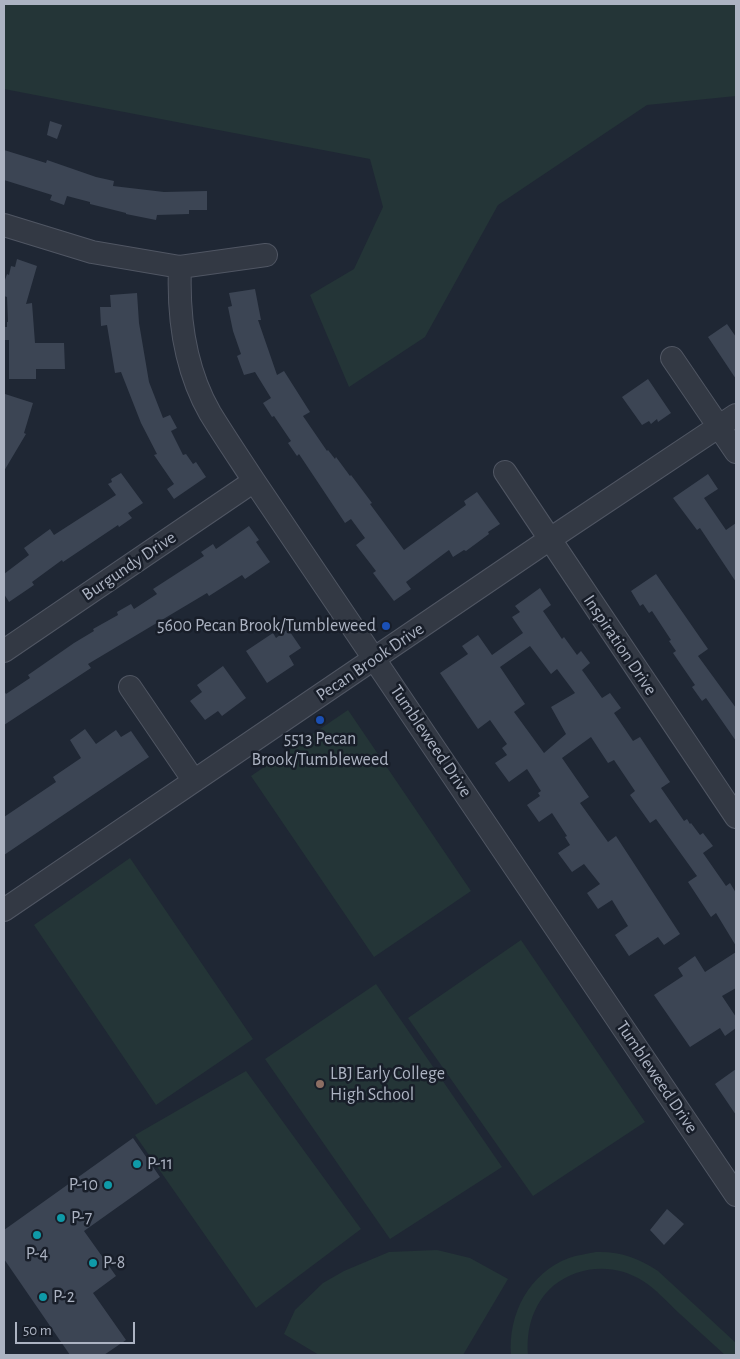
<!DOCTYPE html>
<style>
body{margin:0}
#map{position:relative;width:740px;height:1359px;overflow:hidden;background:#1f2734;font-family:"Alegreya Sans",sans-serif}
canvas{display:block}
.frame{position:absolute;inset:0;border:5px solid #acb3c2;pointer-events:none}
.scale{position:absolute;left:15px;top:1322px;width:120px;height:22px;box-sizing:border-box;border:2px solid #acb3c2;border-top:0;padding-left:6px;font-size:15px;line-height:18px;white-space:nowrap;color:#acb3c2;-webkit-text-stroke:4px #181e29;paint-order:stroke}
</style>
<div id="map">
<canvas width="740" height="1359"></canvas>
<div class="frame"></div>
<div class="scale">50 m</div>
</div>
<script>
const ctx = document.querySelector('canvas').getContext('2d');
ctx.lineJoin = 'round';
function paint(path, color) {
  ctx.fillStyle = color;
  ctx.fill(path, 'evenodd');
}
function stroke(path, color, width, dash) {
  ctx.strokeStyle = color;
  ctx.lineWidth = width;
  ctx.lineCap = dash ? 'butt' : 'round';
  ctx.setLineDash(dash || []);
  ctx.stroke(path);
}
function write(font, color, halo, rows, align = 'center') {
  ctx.font = font + ' "Alegreya Sans",sans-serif';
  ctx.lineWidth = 5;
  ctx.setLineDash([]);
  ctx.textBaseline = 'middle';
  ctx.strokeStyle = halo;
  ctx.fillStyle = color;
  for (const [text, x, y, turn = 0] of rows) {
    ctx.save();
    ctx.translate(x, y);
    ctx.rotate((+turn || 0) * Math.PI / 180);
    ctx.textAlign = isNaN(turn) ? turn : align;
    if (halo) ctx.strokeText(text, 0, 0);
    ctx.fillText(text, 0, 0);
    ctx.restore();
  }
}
paint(new Path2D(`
 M 4,4 L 736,4 L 736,96 L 647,105 L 498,205 L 425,337 L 349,387 L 310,295 L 354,269 L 383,207 L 370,159 L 4,89 Z
 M 348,710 L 471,891 L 374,957 L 251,776 Z
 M 130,858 L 253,1039 L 156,1105 L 34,925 Z
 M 521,940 L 645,1122 L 533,1196 L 408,1018 Z
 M 376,984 L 502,1167 L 390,1239 L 265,1059 Z
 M 246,1071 L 361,1229 L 256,1308 L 135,1135 Z
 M 437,1250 L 470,1258 L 508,1279 L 463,1355 L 319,1355 L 284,1334 L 295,1310 L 323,1283 L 344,1271 L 389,1252 Z
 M 596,1252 C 619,1251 639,1258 658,1271 L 736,1343 L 736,1355 L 725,1355 C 710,1341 695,1328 680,1314 C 668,1303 656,1289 643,1281 C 615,1263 579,1265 553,1286 C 533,1304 526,1329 528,1355 L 511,1355 C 508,1314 529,1273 569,1258 C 577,1255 587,1254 596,1252 Z`), '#243537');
paint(new Path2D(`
 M 50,121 L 62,125 L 57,139 L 47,135 Z
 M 4,150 L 46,163 L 47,160 L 96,177 L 114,181 L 113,186 L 164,192 L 207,191 L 207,210 L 189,210 L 189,214 L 157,215 L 156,220 L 126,214 L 126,213 L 90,204 L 90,202 L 67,196 L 64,205 L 50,200 L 52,195 L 4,180 Z
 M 17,259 L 37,266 L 26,304 L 32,303 L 35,343 L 64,343 L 65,369 L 36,369 L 36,379 L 9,379 L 9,340 L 4,340 L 4,327 L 7,327 L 7,322 L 8,322 L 7,297 L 4,296 L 4,283 L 7,274 L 9,275 L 11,266 L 15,267 Z
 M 255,289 L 261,320 L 258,320 L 277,375 L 284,371 L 310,412 L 303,416 L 327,451 L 328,450 L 335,459 L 336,457 L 350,476 L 351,475 L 372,503 L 370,504 L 404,550 L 466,505 L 464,501 L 477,492 L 500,524 L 488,532 L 489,534 L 466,551 L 464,550 L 453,557 L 449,550 L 406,582 L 411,589 L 394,601 L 373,573 L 376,571 L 356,545 L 365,538 L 351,519 L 345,523 L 299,454 L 297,456 L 288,443 L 291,441 L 274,416 L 272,417 L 263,403 L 271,398 L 255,372 L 244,375 L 237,356 L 241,354 L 233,331 L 228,307 L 232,306 L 229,293 Z
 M 137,293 L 139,323 L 149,382 L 163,418 L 170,415 L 177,428 L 171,431 L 183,455 L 186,454 L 193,464 L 196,462 L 206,477 L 174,499 L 167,489 L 174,484 L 154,455 L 157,454 L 141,423 L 121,372 L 115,373 L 107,325 L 101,326 L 100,307 L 111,307 L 110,295 Z
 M 727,324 L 736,337 L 736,379 L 708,337 Z
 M 648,379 L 671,413 L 658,422 L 657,419 L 651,424 L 649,421 L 642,425 L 622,397 Z
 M 5,394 L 33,403 L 24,433 L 26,434 L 4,471 Z
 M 121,473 L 143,503 L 128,513 L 132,518 L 119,527 L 118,525 L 63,562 L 62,560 L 32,582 L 34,585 L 9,602 L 4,594 L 4,574 L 29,555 L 24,548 L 50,529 L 54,535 L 116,495 L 108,484 L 112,482 L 111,479 Z
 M 708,474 L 718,489 L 704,498 L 726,530 L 736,523 L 736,582 L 700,528 L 697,530 L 673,498 Z
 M 249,526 L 259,540 L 256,542 L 270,562 L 245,579 L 242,575 L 209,596 L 207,593 L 88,664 L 91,668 L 4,725 L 4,691 L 6,694 L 30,678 L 28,675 L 74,643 L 94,631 L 93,629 L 118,615 L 117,612 L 131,604 L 134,609 L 157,594 L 153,589 L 204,556 L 201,552 L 213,544 L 216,549 Z
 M 656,574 L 708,649 L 698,656 L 736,708 L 736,741 L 706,698 L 702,701 L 692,687 L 695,685 L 673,653 L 676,651 L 669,641 L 671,640 L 652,611 L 649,613 L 643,604 L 640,606 L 631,591 Z
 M 540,588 L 551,605 L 543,611 L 562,639 L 564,637 L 577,655 L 581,651 L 590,663 L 582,670 L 602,698 L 610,693 L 621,708 L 614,713 L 633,741 L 640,737 L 670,782 L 661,788 L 684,821 L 687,819 L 690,824 L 691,823 L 700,835 L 703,833 L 713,846 L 703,853 L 726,886 L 730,883 L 736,893 L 736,946 L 716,913 L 711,917 L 688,882 L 697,876 L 656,819 L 650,823 L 630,795 L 635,791 L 614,760 L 608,763 L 591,737 L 562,758 L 589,797 L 580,803 L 608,842 L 616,836 L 680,934 L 664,945 L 658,937 L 629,956 L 615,935 L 628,926 L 612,900 L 598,909 L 587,893 L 600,884 L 584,864 L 572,872 L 558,853 L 570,845 L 565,837 L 567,836 L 552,813 L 539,822 L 527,805 L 540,796 L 538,793 L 541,791 L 527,769 L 509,782 L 495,763 L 507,755 L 502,748 L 507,744 L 490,720 L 478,729 L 440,673 L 468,654 L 462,646 L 478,635 L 492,655 L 523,633 L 512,617 L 520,612 L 515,606 ZM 530,646 L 551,674 L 557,669 L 575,693 L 551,707 L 566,734 L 544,753 L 514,712 L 525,704 L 500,667 Z
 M 288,629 L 301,648 L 289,656 L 294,665 L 267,683 L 246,651 L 273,633 L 276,638 Z
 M 223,666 L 246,698 L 222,716 L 218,711 L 205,720 L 190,701 L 202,692 L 197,685 Z
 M 85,729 L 96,744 L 116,730 L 121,737 L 131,731 L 149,757 L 4,855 L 4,817 L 56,782 L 53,777 L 81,758 L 70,740 Z
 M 736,952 L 736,988 L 722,996 L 736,1017 L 736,1028 L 725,1036 L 720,1028 L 690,1047 L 654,995 L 683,976 L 678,968 L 695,956 L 705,972 Z
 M 736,1069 L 736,1115 L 715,1084 Z
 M 133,1138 L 160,1177 L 84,1231 L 116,1276 L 93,1293 L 126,1340 L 104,1355 L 70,1355 L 4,1259 L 4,1230 Z
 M 667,1209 L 684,1224 L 664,1245 L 650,1230 Z`), '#3c4554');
const minor = new Path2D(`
 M 4,225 L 92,252 L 180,267 L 266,255
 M 180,267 C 178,316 185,369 210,413 C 224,436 239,458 254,481 L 736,1195
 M 672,358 L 736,452
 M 505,472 L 736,817
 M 4,651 L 254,481
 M 130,687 L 194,781
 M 4,910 L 550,539 L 736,415`);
stroke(minor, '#505663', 24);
stroke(minor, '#333944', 22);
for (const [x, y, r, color] of [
 [386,626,5,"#1a4fb4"],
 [320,720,5,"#1a4fb4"],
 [320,1084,5,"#8d6e63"],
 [137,1164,5,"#0f9aa8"],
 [108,1185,5,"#0f9aa8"],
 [61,1218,5,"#0f9aa8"],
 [37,1235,5,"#0f9aa8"],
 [93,1263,5,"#0f9aa8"],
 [43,1297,5,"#0f9aa8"]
]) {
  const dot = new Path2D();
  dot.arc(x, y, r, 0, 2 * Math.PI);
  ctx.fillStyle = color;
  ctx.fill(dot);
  stroke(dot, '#181e29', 2);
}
write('18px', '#acb3c2', '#181e29', [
 ["Burgundy Drive",129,566,-34],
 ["Inspiration Drive",620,645,56],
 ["Pecan Brook Drive",370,662,-34],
 ["Tumbleweed Drive",431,741,56],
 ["Tumbleweed Drive",657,1077,56]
]);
write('18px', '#acb3c2', '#181e29', [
 ["5600 Pecan Brook/Tumbleweed",376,626,"right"],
 ["5513 Pecan",320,739,"center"],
 ["Brook/Tumbleweed",320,760,"center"],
 ["LBJ Early College",330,1074],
 ["High School",330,1095],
 ["P-11",147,1164],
 ["P-10",98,1185,"right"],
 ["P-7",71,1218],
 ["P-4",37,1254,"center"],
 ["P-8",103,1263],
 ["P-2",53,1297]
], 'left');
</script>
